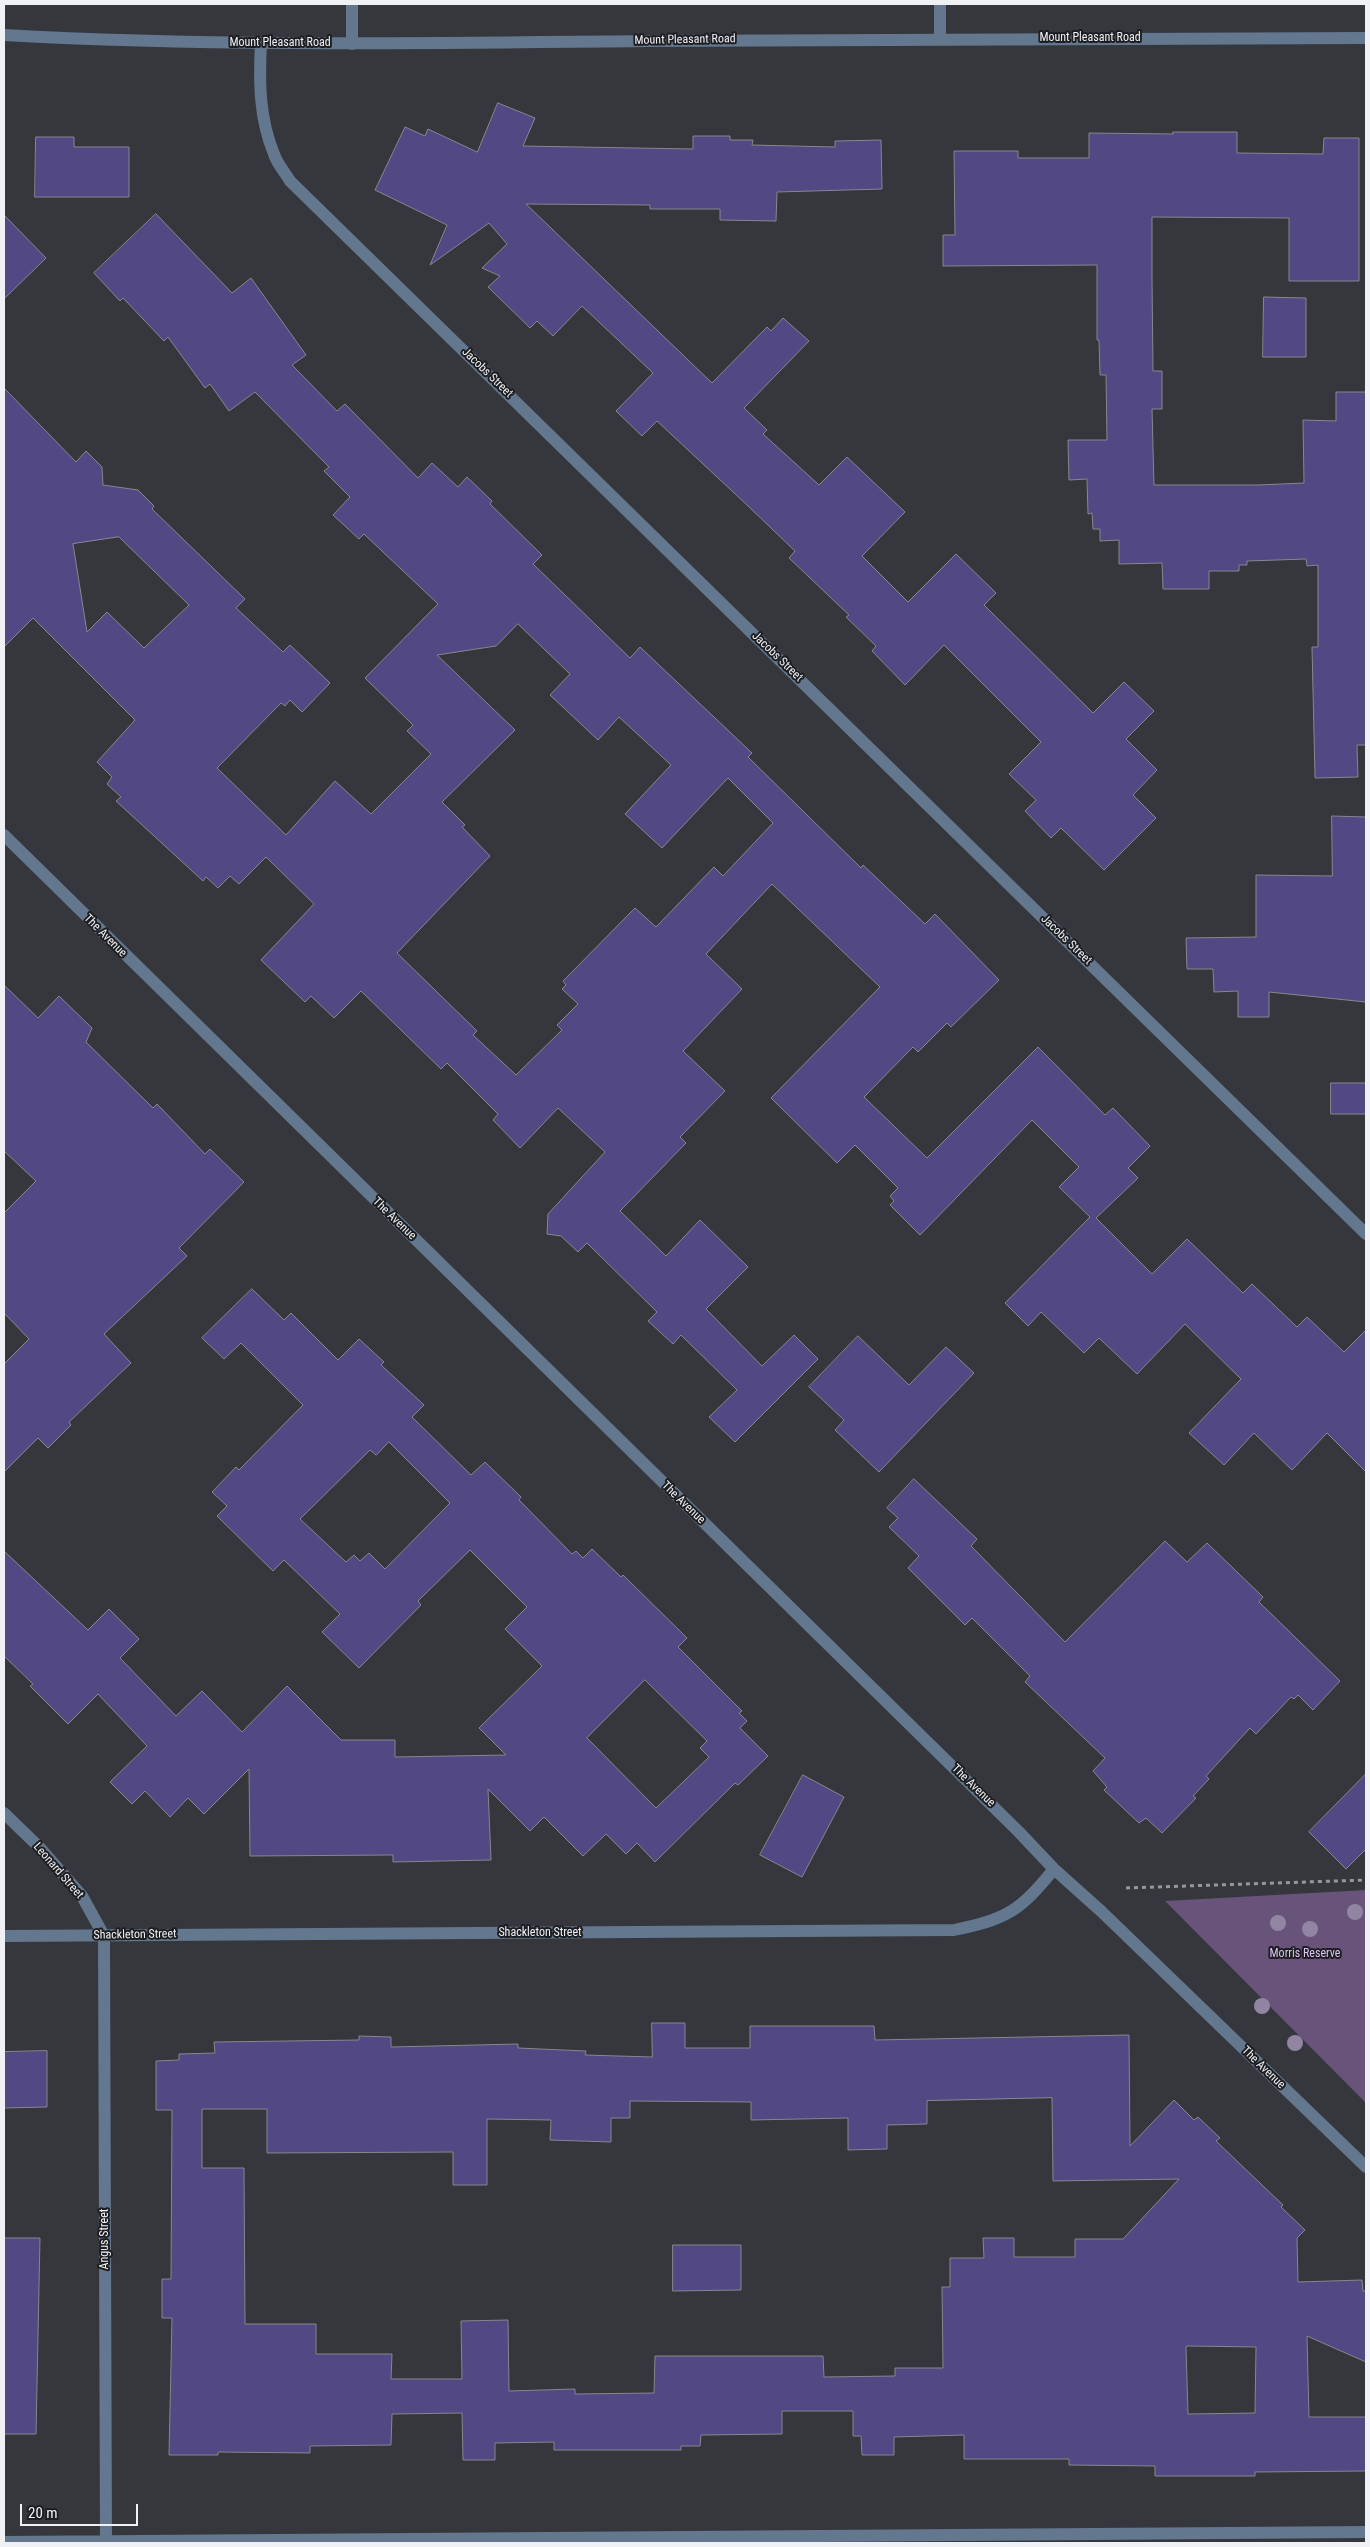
<!DOCTYPE html>
<style>
body{margin:0}
#map{position:relative;width:1370px;height:2547px;overflow:hidden;background:#35373c;font-family:"Roboto Condensed",sans-serif}
canvas{display:block}
.frame{position:absolute;inset:0;border:5px solid #f0f1f5;pointer-events:none}
.scale{position:absolute;left:20px;top:2504px;width:118px;height:22px;box-sizing:border-box;border:2px solid #f0f1f5;border-top:0;padding-left:6px;font-size:15px;line-height:18px;white-space:nowrap;color:#f0f1f5;-webkit-text-stroke:4px #1d1e21;paint-order:stroke}
</style>
<div id="map">
<canvas width="1370" height="2547"></canvas>
<div class="frame"></div>
<div class="scale">20 m</div>
</div>
<script>
const ctx = document.querySelector('canvas').getContext('2d');
ctx.lineJoin = 'round';
function paint(path, color) {
  ctx.fillStyle = color;
  ctx.fill(path, 'evenodd');
}
function stroke(path, color, width, dash) {
  ctx.strokeStyle = color;
  ctx.lineWidth = width;
  ctx.lineCap = dash ? 'butt' : 'round';
  ctx.setLineDash(dash || []);
  ctx.stroke(path);
}
function write(font, color, halo, rows, align = 'center') {
  ctx.font = font + ' "Roboto Condensed",sans-serif';
  ctx.lineWidth = 4;
  ctx.setLineDash([]);
  ctx.textBaseline = 'middle';
  ctx.strokeStyle = halo;
  ctx.fillStyle = color;
  for (const [text, x, y, turn = 0] of rows) {
    ctx.save();
    ctx.translate(x, y);
    ctx.rotate((+turn || 0) * Math.PI / 180);
    ctx.textAlign = isNaN(turn) ? turn : align;
    if (halo) ctx.strokeText(text, 0, 0);
    ctx.fillText(text, 0, 0);
    ctx.restore();
  }
}
paint(new Path2D(`
 M 1366,1890 L 1366,2103 L 1165,1901 Z`), '#68537b');
const building = new Path2D(`
 M 498,103 L 535,118 L 523,146 L 693,149 L 693,136 L 730,136 L 730,140 L 753,140 L 752,145 L 835,147 L 835,141 L 881,140 L 882,189 L 777,192 L 776,221 L 720,220 L 720,209 L 650,209 L 650,205 L 526,204 L 712,383 L 767,327 L 771,331 L 783,318 L 809,341 L 744,408 L 767,430 L 763,434 L 819,485 L 847,457 L 905,512 L 862,556 L 908,602 L 956,554 L 996,593 L 984,605 L 1093,713 L 1124,682 L 1154,711 L 1126,739 L 1157,770 L 1133,795 L 1156,818 L 1104,870 L 1061,828 L 1051,838 L 1025,811 L 1036,800 L 1009,774 L 1041,742 L 944,645 L 905,685 L 872,651 L 876,646 L 846,617 L 849,615 L 789,558 L 795,551 L 747,505 L 657,421 L 642,436 L 616,411 L 653,373 L 582,306 L 553,336 L 537,321 L 530,328 L 488,287 L 500,276 L 482,268 L 507,244 L 489,223 L 430,265 L 447,225 L 375,190 L 405,127 L 425,136 L 428,129 L 477,152 Z
 M 1173,132 L 1237,132 L 1237,153 L 1323,154 L 1324,138 L 1359,138 L 1359,281 L 1289,281 L 1289,218 L 1152,217 L 1152,278 L 1153,371 L 1162,371 L 1162,409 L 1152,409 L 1154,485 L 1258,485 L 1304,483 L 1303,420 L 1336,421 L 1336,392 L 1366,392 L 1366,745 L 1357,745 L 1358,777 L 1315,778 L 1312,647 L 1318,647 L 1318,565 L 1307,566 L 1306,559 L 1247,561 L 1247,565 L 1239,565 L 1239,571 L 1209,571 L 1209,589 L 1163,589 L 1162,563 L 1119,564 L 1119,540 L 1100,541 L 1100,529 L 1093,529 L 1092,513 L 1088,514 L 1087,479 L 1069,480 L 1068,440 L 1107,440 L 1106,375 L 1100,375 L 1099,340 L 1097,340 L 1097,265 L 943,266 L 943,235 L 955,235 L 954,151 L 1018,151 L 1018,158 L 1089,158 L 1089,133 L 1173,134 Z
 M 36,137 L 74,137 L 74,147 L 129,147 L 129,197 L 35,197 Z
 M 156,214 L 232,293 L 251,278 L 306,355 L 292,365 L 337,411 L 345,404 L 418,478 L 432,463 L 458,487 L 467,477 L 492,501 L 490,504 L 542,555 L 533,564 L 630,658 L 640,647 L 752,753 L 748,757 L 861,868 L 863,865 L 925,924 L 935,914 L 999,980 L 951,1027 L 947,1023 L 918,1052 L 913,1047 L 864,1097 L 927,1158 L 1038,1047 L 1105,1115 L 1113,1108 L 1150,1146 L 1128,1168 L 1138,1178 L 1096,1218 L 1152,1274 L 1187,1239 L 1243,1293 L 1252,1284 L 1297,1327 L 1307,1317 L 1344,1352 L 1366,1330 L 1366,1472 L 1327,1433 L 1292,1470 L 1254,1433 L 1224,1465 L 1189,1433 L 1241,1379 L 1185,1324 L 1137,1374 L 1099,1338 L 1084,1353 L 1041,1312 L 1028,1326 L 1005,1303 L 1090,1217 L 1059,1187 L 1079,1167 L 1032,1120 L 920,1235 L 890,1205 L 894,1201 L 890,1196 L 898,1188 L 855,1145 L 837,1163 L 771,1098 L 880,987 L 772,884 L 706,954 L 742,989 L 683,1051 L 725,1091 L 680,1137 L 686,1143 L 620,1211 L 666,1256 L 700,1220 L 748,1267 L 706,1309 L 762,1366 L 794,1335 L 818,1359 L 735,1442 L 709,1417 L 737,1390 L 681,1335 L 673,1344 L 648,1321 L 657,1312 L 587,1243 L 578,1252 L 561,1236 L 547,1234 L 548,1214 L 605,1152 L 558,1108 L 520,1148 L 493,1120 L 498,1114 L 447,1063 L 441,1069 L 361,991 L 334,1018 L 311,996 L 305,1002 L 261,960 L 314,904 L 266,857 L 239,884 L 230,876 L 218,888 L 206,877 L 203,881 L 116,801 L 121,797 L 107,784 L 112,777 L 97,762 L 135,720 L 33,618 L 4,647 L 4,388 L 76,462 L 86,451 L 102,467 L 103,485 L 138,490 L 154,506 L 152,509 L 245,599 L 236,608 L 283,652 L 290,645 L 330,683 L 302,712 L 290,700 L 285,706 L 281,703 L 217,768 L 286,835 L 335,781 L 371,814 L 431,754 L 407,731 L 413,725 L 365,678 L 438,604 L 364,534 L 359,539 L 333,515 L 350,497 L 324,471 L 329,467 L 255,392 L 229,411 L 210,384 L 205,388 L 168,337 L 164,341 L 123,298 L 120,301 L 94,273 ZM 119,537 L 189,605 L 144,648 L 107,612 L 87,632 L 73,544 ZM 518,624 L 570,674 L 550,695 L 598,740 L 619,717 L 671,765 L 625,814 L 662,848 L 728,778 L 773,823 L 723,876 L 714,867 L 656,927 L 635,908 L 563,981 L 566,985 L 562,989 L 578,1004 L 557,1025 L 562,1030 L 516,1075 L 473,1035 L 477,1031 L 397,953 L 490,856 L 462,827 L 465,825 L 442,802 L 515,730 L 437,655 L 496,646 Z
 M 4,215 L 46,258 L 4,299 Z
 M 1264,297 L 1306,298 L 1306,357 L 1263,357 Z
 M 1332,816 L 1366,817 L 1366,1002 L 1269,992 L 1269,1017 L 1238,1017 L 1238,991 L 1214,992 L 1213,969 L 1187,969 L 1186,938 L 1256,937 L 1256,875 L 1332,876 Z
 M 4,985 L 38,1018 L 59,996 L 92,1028 L 86,1042 L 153,1108 L 157,1104 L 205,1154 L 210,1149 L 244,1182 L 179,1248 L 187,1256 L 104,1334 L 131,1363 L 69,1422 L 71,1425 L 48,1448 L 38,1438 L 4,1472 L 4,1364 L 29,1339 L 4,1313 L 4,1213 L 36,1181 L 4,1151 Z
 M 1331,1083 L 1366,1083 L 1366,1114 L 1331,1114 Z
 M 252,1289 L 284,1320 L 291,1313 L 338,1360 L 359,1339 L 384,1362 L 381,1365 L 424,1405 L 412,1417 L 471,1475 L 485,1462 L 521,1497 L 519,1500 L 572,1554 L 576,1551 L 583,1558 L 592,1549 L 621,1577 L 623,1575 L 687,1638 L 678,1647 L 742,1711 L 739,1713 L 747,1721 L 740,1728 L 768,1756 L 738,1785 L 735,1783 L 655,1862 L 637,1843 L 626,1854 L 606,1834 L 583,1856 L 544,1817 L 530,1831 L 488,1789 L 491,1860 L 393,1862 L 393,1855 L 250,1856 L 249,1769 L 204,1814 L 188,1798 L 170,1817 L 145,1791 L 132,1804 L 110,1782 L 147,1746 L 98,1694 L 68,1724 L 30,1686 L 33,1684 L 4,1656 L 4,1551 L 88,1630 L 109,1609 L 139,1639 L 120,1658 L 176,1716 L 202,1691 L 242,1732 L 287,1686 L 341,1740 L 395,1740 L 395,1757 L 506,1755 L 479,1728 L 542,1666 L 505,1629 L 527,1607 L 470,1550 L 418,1601 L 421,1605 L 359,1668 L 322,1632 L 340,1614 L 284,1560 L 273,1571 L 217,1516 L 227,1506 L 212,1492 L 236,1467 L 239,1470 L 303,1405 L 241,1343 L 224,1359 L 202,1338 ZM 389,1442 L 450,1503 L 385,1569 L 369,1553 L 360,1561 L 354,1555 L 346,1562 L 300,1519 L 370,1450 L 376,1455 ZM 645,1680 L 707,1741 L 700,1748 L 709,1757 L 656,1808 L 587,1738 Z
 M 858,1336 L 909,1385 L 946,1347 L 974,1373 L 879,1472 L 835,1430 L 844,1420 L 809,1387 Z
 M 914,1479 L 977,1539 L 971,1546 L 1065,1642 L 1165,1541 L 1187,1562 L 1207,1543 L 1263,1597 L 1259,1602 L 1340,1681 L 1313,1710 L 1298,1695 L 1294,1699 L 1291,1697 L 1256,1734 L 1250,1728 L 1206,1776 L 1209,1779 L 1193,1796 L 1196,1798 L 1162,1833 L 1146,1818 L 1139,1823 L 1104,1790 L 1107,1787 L 1093,1771 L 1105,1758 L 1025,1682 L 1030,1676 L 972,1618 L 965,1625 L 908,1568 L 919,1556 L 889,1527 L 898,1518 L 887,1508 Z
 M 1366,1774 L 1366,1849 L 1346,1869 L 1309,1832 Z
 M 803,1775 L 844,1797 L 802,1877 L 760,1855 Z
 M 652,2023 L 685,2023 L 685,2048 L 750,2048 L 750,2026 L 874,2026 L 875,2040 L 1129,2035 L 1130,2146 L 1174,2100 L 1194,2120 L 1198,2117 L 1220,2138 L 1216,2141 L 1283,2205 L 1281,2207 L 1305,2230 L 1297,2238 L 1298,2282 L 1362,2280 L 1363,2291 L 1366,2291 L 1366,2362 L 1307,2336 L 1309,2417 L 1366,2417 L 1366,2471 L 1255,2472 L 1255,2476 L 1155,2476 L 1155,2466 L 1069,2465 L 1069,2459 L 964,2459 L 964,2435 L 894,2437 L 894,2455 L 862,2455 L 861,2436 L 853,2436 L 853,2411 L 782,2411 L 782,2434 L 701,2435 L 700,2446 L 681,2446 L 681,2450 L 554,2450 L 554,2442 L 495,2443 L 495,2460 L 463,2460 L 462,2413 L 392,2414 L 391,2445 L 310,2446 L 310,2453 L 218,2452 L 218,2455 L 169,2455 L 172,2318 L 162,2318 L 162,2279 L 171,2279 L 172,2110 L 156,2110 L 156,2061 L 179,2060 L 179,2054 L 215,2053 L 214,2042 L 359,2040 L 359,2036 L 391,2037 L 391,2047 L 518,2044 L 518,2048 L 586,2051 L 585,2055 L 652,2057 ZM 1052,2098 L 1053,2181 L 1179,2179 L 1123,2239 L 1075,2239 L 1075,2257 L 1014,2257 L 1014,2238 L 983,2238 L 984,2258 L 950,2258 L 950,2287 L 942,2287 L 943,2368 L 895,2368 L 895,2376 L 824,2377 L 823,2356 L 655,2356 L 654,2393 L 575,2394 L 575,2389 L 509,2391 L 508,2320 L 461,2321 L 462,2379 L 391,2379 L 392,2354 L 316,2354 L 316,2324 L 245,2324 L 244,2168 L 202,2168 L 202,2109 L 267,2109 L 267,2153 L 453,2152 L 453,2185 L 487,2185 L 487,2119 L 551,2120 L 550,2140 L 611,2142 L 611,2118 L 630,2118 L 630,2101 L 751,2102 L 751,2120 L 848,2118 L 848,2150 L 887,2149 L 887,2125 L 927,2124 L 927,2101 ZM 1189,2346 L 1256,2347 L 1255,2413 L 1188,2414 L 1186,2347 Z
 M 47,2051 L 47,2107 L 4,2108 L 4,2052 Z
 M 4,2238 L 40,2238 L 36,2434 L 4,2434 Z
 M 673,2245 L 741,2245 L 741,2290 L 673,2291 Z`);
paint(building, '#524884');
stroke(building, '#87878e', 1);
stroke(new Path2D(`
 M 1126,1888 L 1366,1880`), '#96979c', 3, [4, 4]);
stroke(new Path2D(`
 M 352,4 L 352,44
 M 940,4 L 940,38
 M 261,43 C 259,81 259,118 274,154 C 277,164 285,172 290,181 L 1366,1234
 M 4,835 L 1018,1831 L 1054,1869 L 1102,1912 L 1366,2167
 M 4,1813 L 40,1848 L 82,1896 L 104,1936 L 106,2543
 M 4,1936 L 954,1930 C 1007,1919 1020,1911 1054,1869
 M 4,2542 L 1366,2532`), '#63778e', 12);
stroke(new Path2D(`
 M 4,35 C 218,47 433,43 647,41 C 887,39 1127,38 1366,38`), '#63778e', 12);
ctx.fillStyle = '#9285a3';
for (const [x, y] of [
 [1355,1912],
 [1278,1923],
 [1310,1929],
 [1262,2006],
 [1295,2043]
]) {
  ctx.beginPath();
  ctx.arc(x, y, 8, 0, 2 * Math.PI);
  ctx.fill();
}
write('12px', '#f0f1f5', '#1d1e21', [
 ["Mount Pleasant Road",1090,38],
 ["Mount Pleasant Road",685,40,-1],
 ["Mount Pleasant Road",280,43],
 ["Jacobs Street",487,373,44],
 ["Jacobs Street",777,657,44],
 ["The Avenue",105,936,45],
 ["Jacobs Street",1066,940,44],
 ["The Avenue",394,1219,44],
 ["The Avenue",683,1503,44],
 ["The Avenue",973,1786,44],
 ["Leonard Street",58,1871,49],
 ["Shackleton Street",540,1933],
 ["Shackleton Street",135,1935,-1],
 ["The Avenue",1263,2068,44],
 ["Angus Street",105,2239,-90]
]);
write('12px', '#dec4f7', '#1d1e21', [
 ["Morris Reserve",1305,1954]
]);
</script>
